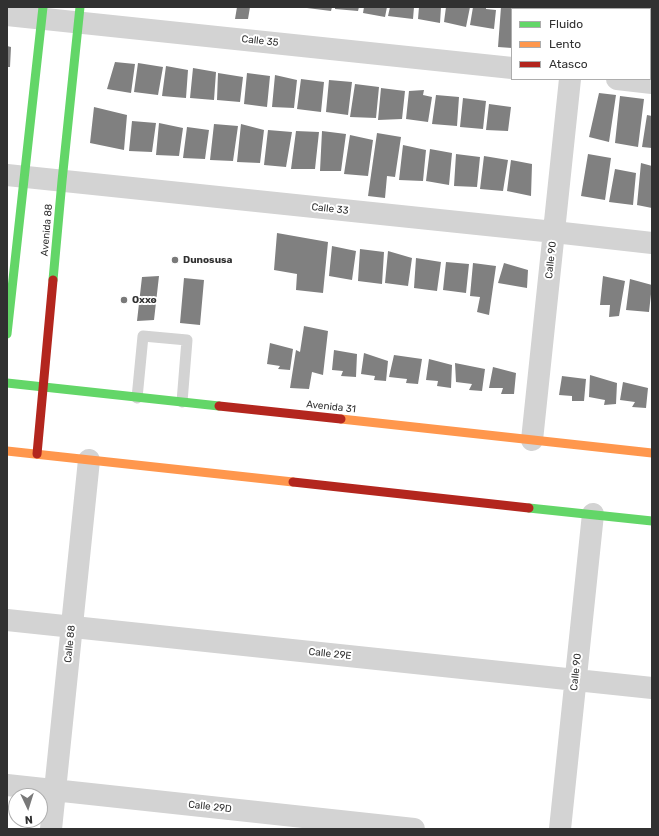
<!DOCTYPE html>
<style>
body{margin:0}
#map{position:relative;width:659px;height:836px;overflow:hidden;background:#fff;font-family:Rubik,sans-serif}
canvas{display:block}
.frame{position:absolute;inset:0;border:8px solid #313131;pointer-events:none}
.legend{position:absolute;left:511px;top:8px;width:140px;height:72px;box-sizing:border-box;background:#fff;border:1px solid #adadad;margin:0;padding:5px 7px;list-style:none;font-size:12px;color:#313131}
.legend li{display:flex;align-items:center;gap:8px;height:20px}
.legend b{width:20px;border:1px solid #adadad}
.north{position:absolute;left:8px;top:788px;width:40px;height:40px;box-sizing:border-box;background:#fff;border:1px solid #adadad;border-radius:50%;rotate:176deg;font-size:11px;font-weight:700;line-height:16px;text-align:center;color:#313131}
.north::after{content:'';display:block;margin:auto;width:14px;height:18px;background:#797979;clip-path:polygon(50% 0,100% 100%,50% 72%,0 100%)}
</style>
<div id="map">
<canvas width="659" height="836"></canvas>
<div class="frame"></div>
<ul class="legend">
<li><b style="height:5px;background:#63d668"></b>Fluido</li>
<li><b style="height:5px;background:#ff974d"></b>Lento</li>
<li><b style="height:5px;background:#b3261e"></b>Atasco</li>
</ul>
<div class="north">N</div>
</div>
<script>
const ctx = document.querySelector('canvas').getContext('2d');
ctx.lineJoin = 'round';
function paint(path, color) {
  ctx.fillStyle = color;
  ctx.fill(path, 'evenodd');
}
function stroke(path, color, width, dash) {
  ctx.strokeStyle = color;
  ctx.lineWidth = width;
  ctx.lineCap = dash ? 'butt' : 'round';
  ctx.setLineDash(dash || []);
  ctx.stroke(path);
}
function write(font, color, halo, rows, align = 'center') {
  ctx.font = font + ' Rubik,sans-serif';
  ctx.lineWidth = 4;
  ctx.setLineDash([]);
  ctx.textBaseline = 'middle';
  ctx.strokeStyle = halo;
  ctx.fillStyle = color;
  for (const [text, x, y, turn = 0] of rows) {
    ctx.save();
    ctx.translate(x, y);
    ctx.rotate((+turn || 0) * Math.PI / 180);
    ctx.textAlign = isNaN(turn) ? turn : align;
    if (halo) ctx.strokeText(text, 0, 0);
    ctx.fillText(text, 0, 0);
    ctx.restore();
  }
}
paint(new Path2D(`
 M 237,7 L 250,7 L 248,19 L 235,19 Z
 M 307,7 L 332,7 L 331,11 L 307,8 Z
 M 335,7 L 359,7 L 358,11 L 335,9 Z
 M 364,7 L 387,7 L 385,17 L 363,13 Z
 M 390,7 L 414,7 L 413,19 L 388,16 Z
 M 419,7 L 441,7 L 440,23 L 418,19 Z
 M 446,7 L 470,7 L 466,27 L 444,22 Z
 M 473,7 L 486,7 L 486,9 L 496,10 L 494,29 L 470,25 Z
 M 501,7 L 524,7 L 524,9 L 512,9 L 512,48 L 498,47 Z
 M 527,7 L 552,7 L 552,9 L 527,9 Z
 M 596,7 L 625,7 L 625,9 L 595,9 Z
 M 7,46 L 11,47 L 10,67 L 7,67 Z
 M 115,62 L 135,64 L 131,93 L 107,89 Z
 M 138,63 L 163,67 L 158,95 L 134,92 Z
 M 166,66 L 188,70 L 186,98 L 162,96 Z
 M 193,68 L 216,72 L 214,100 L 190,98 Z
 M 218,73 L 243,77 L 240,102 L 217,100 Z
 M 247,73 L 270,76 L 267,107 L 244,104 Z
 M 275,75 L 297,80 L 294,108 L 272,107 Z
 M 301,79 L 324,82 L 321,112 L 297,109 Z
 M 329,80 L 352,82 L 348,115 L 326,112 Z
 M 355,84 L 379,87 L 376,118 L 350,117 Z
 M 381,88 L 405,91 L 402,119 L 378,120 Z
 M 424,90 L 423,95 L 432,97 L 428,122 L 406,119 L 409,91 Z
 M 599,93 L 616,95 L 609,142 L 589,137 Z
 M 436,95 L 459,97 L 457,126 L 432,124 Z
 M 620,96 L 644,99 L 638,147 L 615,143 Z
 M 463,98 L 486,101 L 483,129 L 460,127 Z
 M 489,104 L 511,107 L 508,131 L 486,130 Z
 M 94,107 L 127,115 L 124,150 L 90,143 Z
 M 647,115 L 652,116 L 652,148 L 642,147 Z
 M 132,121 L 156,123 L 152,152 L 129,151 Z
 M 159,123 L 183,128 L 179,156 L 156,155 Z
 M 214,124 L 238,126 L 233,161 L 210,160 Z
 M 241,124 L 264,130 L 260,163 L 237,162 Z
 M 187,127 L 209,130 L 205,159 L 183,158 Z
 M 268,130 L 292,132 L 286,167 L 264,165 Z
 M 296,131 L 319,132 L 315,169 L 291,169 Z
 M 322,131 L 346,134 L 341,171 L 320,171 Z
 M 377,133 L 401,137 L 395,177 L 387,176 L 385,198 L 368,196 Z
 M 350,135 L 373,140 L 368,176 L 344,174 Z
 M 403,145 L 426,150 L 423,181 L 399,180 Z
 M 430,149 L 452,153 L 449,185 L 426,181 Z
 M 456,154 L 480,157 L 477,187 L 454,186 Z
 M 588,154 L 611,158 L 605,200 L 581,196 Z
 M 484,156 L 508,160 L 503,191 L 480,189 Z
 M 511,160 L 532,164 L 531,196 L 507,191 Z
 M 641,163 L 652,166 L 652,208 L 637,205 Z
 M 615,169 L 636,173 L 633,205 L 609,202 Z
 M 277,233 L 328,242 L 323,293 L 296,290 L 297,274 L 274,270 Z
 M 332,246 L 356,251 L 352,280 L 329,276 Z
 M 360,249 L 384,252 L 382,284 L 358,281 Z
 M 388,251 L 412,258 L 408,286 L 385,283 Z
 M 416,258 L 441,262 L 437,291 L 414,288 Z
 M 446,262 L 469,264 L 466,293 L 443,290 Z
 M 473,263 L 496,266 L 489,315 L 477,312 L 480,297 L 470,296 Z
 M 504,263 L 528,270 L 527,288 L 498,283 Z
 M 159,276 L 154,320 L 137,321 L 142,277 Z
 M 603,276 L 625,281 L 619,316 L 609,317 L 610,305 L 600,305 Z
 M 184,278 L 204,280 L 200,325 L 180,323 Z
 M 630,279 L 652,285 L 649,312 L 626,310 Z
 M 304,326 L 328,331 L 323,375 L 312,372 L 309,389 L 290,388 L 296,350 L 300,352 Z
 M 270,343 L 293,349 L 290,370 L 278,369 L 280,366 L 267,364 Z
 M 334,350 L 357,354 L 356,377 L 341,376 L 343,371 L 332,370 Z
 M 364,353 L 388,361 L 386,381 L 374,380 L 375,376 L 361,374 Z
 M 394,355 L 422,359 L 418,384 L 406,383 L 407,379 L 389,377 Z
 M 429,359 L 452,365 L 451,388 L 437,386 L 438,381 L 426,380 Z
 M 455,363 L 485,369 L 482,391 L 469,390 L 472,384 L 456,382 Z
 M 493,367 L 516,373 L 514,394 L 501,394 L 503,388 L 489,388 Z
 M 590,375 L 617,383 L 616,404 L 604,405 L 605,400 L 589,397 Z
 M 562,376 L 586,379 L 584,401 L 572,401 L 572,396 L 559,395 Z
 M 623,382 L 648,388 L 646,408 L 632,407 L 635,402 L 620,400 Z`), '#808080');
stroke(new Path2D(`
 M 137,398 L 143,336 L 187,340 L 182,402`), '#d3d3d3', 11);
stroke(new Path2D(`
 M 577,9 L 577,7
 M 7,15 L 512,68
 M 617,79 L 652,83
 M 7,175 L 554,232 L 652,243
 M 532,440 L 570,79
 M 7,620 L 652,688
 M 7,785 L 414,829
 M 51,829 L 89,460
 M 560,829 L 593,514`), '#d3d3d3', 22);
stroke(new Path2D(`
 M 53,280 L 62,181 L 80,7
 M 7,334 L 43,7
 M 7,383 L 219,406
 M 529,508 L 652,521`), '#63d668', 9);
stroke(new Path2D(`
 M 341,419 L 652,453
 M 7,451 L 293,482`), '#ff974d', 9);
stroke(new Path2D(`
 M 219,406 L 341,419
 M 37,454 L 53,280
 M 293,482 L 529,508`), '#b3261e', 9);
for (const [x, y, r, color] of [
 [175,260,4,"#797979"],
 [124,300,4,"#797979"]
]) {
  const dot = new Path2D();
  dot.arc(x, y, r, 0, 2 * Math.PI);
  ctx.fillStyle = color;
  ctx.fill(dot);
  stroke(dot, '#fff', 1.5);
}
write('10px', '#313131', '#fff', [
 ["Calle 35",260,41,6],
 ["Calle 33",330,209,6],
 ["Avenida 88",47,230,-85],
 ["Calle 90",551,260,-84],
 ["Avenida 31",331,407,6],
 ["Calle 88",70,644,-84],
 ["Calle 29E",330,654,6],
 ["Calle 90",576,672,-84],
 ["Calle 29D",210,807,6]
]);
write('bold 10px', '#313131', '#fff', [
 ["Dunosusa",183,260],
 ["Oxxo",132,300]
], 'left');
</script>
